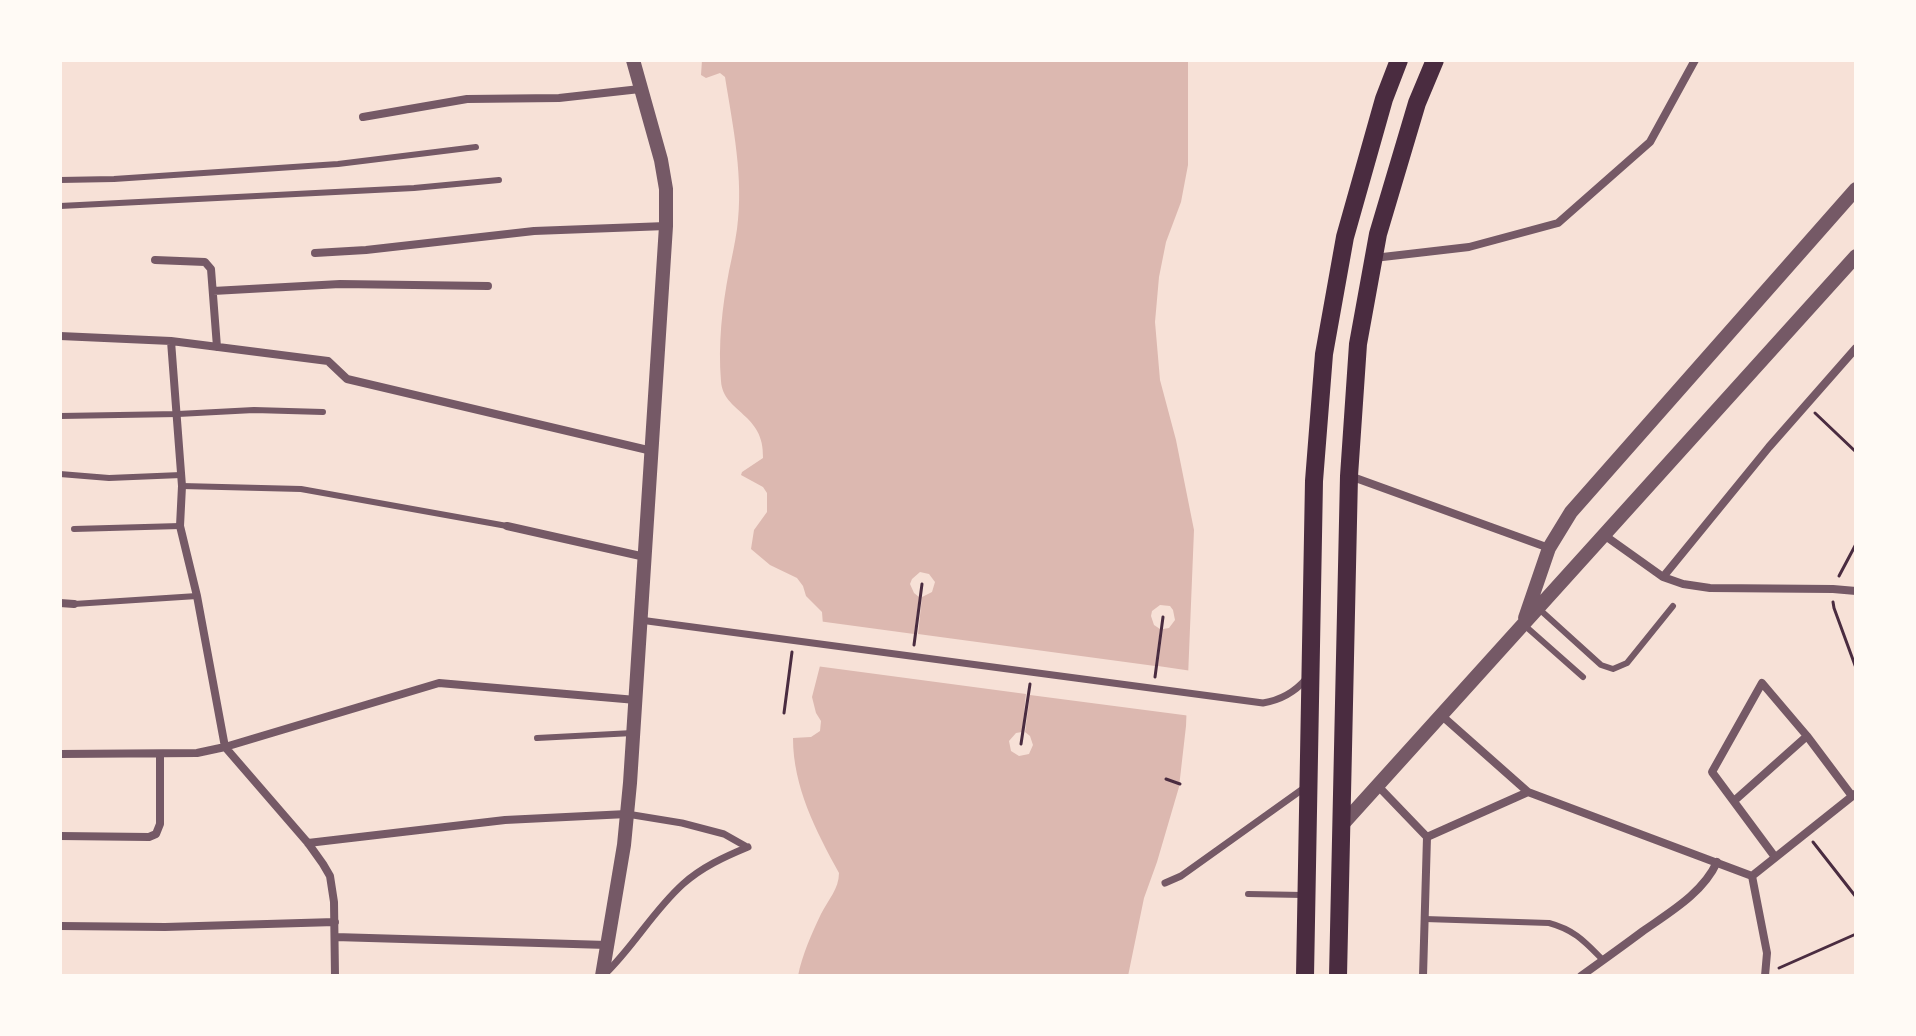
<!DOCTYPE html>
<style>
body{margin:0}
#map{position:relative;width:1916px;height:1036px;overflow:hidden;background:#f7e1d7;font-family:"Work Sans",sans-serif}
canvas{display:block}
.frame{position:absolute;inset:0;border:62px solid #fffaf5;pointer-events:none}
</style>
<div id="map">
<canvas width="1916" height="1036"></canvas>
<div class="frame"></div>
</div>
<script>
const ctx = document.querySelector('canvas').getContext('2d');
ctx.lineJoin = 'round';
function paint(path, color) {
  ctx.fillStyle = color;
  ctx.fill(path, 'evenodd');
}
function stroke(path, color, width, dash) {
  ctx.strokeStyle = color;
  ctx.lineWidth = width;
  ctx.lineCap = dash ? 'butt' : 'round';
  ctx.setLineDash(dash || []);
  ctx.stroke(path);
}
paint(new Path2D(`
 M 702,60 L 1188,60 L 1188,165 L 1181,202 L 1166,242 L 1159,277 L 1155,322 L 1160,380 L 1176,440 L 1194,530 L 1186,726 L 1179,787 L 1157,862 L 1144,898 L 1128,976 L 798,976 C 802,955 812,933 821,914 C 828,900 839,889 839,873 C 816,831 793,787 793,738 L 811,737 L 820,731 L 821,721 L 816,713 L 812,697 L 821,662 L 823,625 L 822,612 L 806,596 L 803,586 L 797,578 L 770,565 L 751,549 L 754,530 L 767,512 L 767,493 L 763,487 L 741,475 L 742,472 L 763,458 C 765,413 723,413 721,381 C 718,344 722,308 729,271 C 732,257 735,243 737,229 C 744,178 733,127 725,77 L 720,73 L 706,78 L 701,75 Z`), '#dcb8b0');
paint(new Path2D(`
 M 920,572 L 929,574 L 935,582 L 932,592 L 922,597 L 918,634 L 1155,666 L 1160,629 L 1154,625 L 1151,616 L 1152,611 L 1160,605 L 1170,606 L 1173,610 L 1175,620 L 1169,628 L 1163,629 L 1158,666 L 1192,671 L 1191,716 L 1030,695 L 1025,732 L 1030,736 L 1033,745 L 1029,754 L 1019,756 L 1011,751 L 1009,741 L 1016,733 L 1022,732 L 1026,694 L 816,666 L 814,647 L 818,621 L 914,634 L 919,597 L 914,593 L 910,584 L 912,579 Z`), '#f7e1d7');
stroke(new Path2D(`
 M 1815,413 L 1856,452
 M 1839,576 L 1856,544
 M 1833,602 L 1834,608 L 1856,668
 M 914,645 L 922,584
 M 1155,677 L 1163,617
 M 784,713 L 792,652
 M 1021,744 L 1030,684
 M 1166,779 L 1180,784
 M 1813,842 L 1856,897
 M 1779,968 L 1856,934`), '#4a2c40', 3);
stroke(new Path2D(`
 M 60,180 L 114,179 L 338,164 L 476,147
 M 60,206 L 414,188 L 499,180
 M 60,416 L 178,414 L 254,410 L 323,412
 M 60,474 L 109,478 L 181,475
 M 182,486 L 301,489 L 507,526
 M 74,529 L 180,526
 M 74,604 L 197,596
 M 1538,608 L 1601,665 L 1613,669 L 1627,663 L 1673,606
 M 1523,624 L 1583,677
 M 537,738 L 633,733
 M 1248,894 L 1303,895
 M 1425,919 L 1549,923 C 1575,930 1585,942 1603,960`), '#755966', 6);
stroke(new Path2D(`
 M 640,620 L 1263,703 C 1281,700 1294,693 1306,679
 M 627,814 L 682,823 L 724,834 L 747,847
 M 1165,883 L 1181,876 L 1307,786
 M 605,974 C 634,946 653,911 683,884 C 702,867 724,857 748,847`), '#755966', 7);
stroke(new Path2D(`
 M 363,117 L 467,99 L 559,98 L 640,89
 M 315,253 L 366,250 L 534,231 L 666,226
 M 1374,258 L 1469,247 L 1558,223 L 1650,142 L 1695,60
 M 155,260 L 205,262 L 211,269 L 217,347
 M 213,291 L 340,284 L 488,286
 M 60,336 L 171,341 L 328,361 L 347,379 L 652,451
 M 171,341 L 182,486 L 180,526 L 197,596 L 225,747 L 308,843 L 323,864 L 330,876 L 334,902 L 335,976
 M 1350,476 L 1549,548
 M 507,526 L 645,557
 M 1604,535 L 1663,577 L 1683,584 L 1710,588 L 1833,589 L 1856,591
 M 1663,577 L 1769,447 L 1856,348
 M 60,603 L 74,604
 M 1441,715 L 1528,792 L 1752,876
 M 60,754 L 197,753 L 225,747 L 439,683 L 636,700
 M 1377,785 L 1427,837 L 1528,792
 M 1734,801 L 1807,736
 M 60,836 L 149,837 L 156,834 L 160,824 L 160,754
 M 308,843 L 505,820 L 627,814
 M 1775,857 L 1712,772 L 1762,683 L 1807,736 L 1852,796
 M 1752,876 L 1855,794
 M 1752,876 L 1767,953 L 1765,976
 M 60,926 L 165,927 L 335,922
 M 335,937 L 607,945
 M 1423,976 L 1427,837
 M 1581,976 C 1602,961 1623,946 1643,931 C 1670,912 1703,893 1717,862`), '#755966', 8);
stroke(new Path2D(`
 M 1525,618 L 1549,548 L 1571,512 L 1856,189
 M 1341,826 L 1856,256
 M 602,976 L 624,845 L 630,783 L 666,226 L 666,189 L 661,160 L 633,60`), '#755966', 14);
stroke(new Path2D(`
 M 1305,976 L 1314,481 L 1324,354 L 1345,237 L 1384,99 L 1399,60
 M 1338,976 L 1349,476 L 1358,344 L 1378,234 L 1417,103 L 1435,60`), '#4a2c40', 18);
</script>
